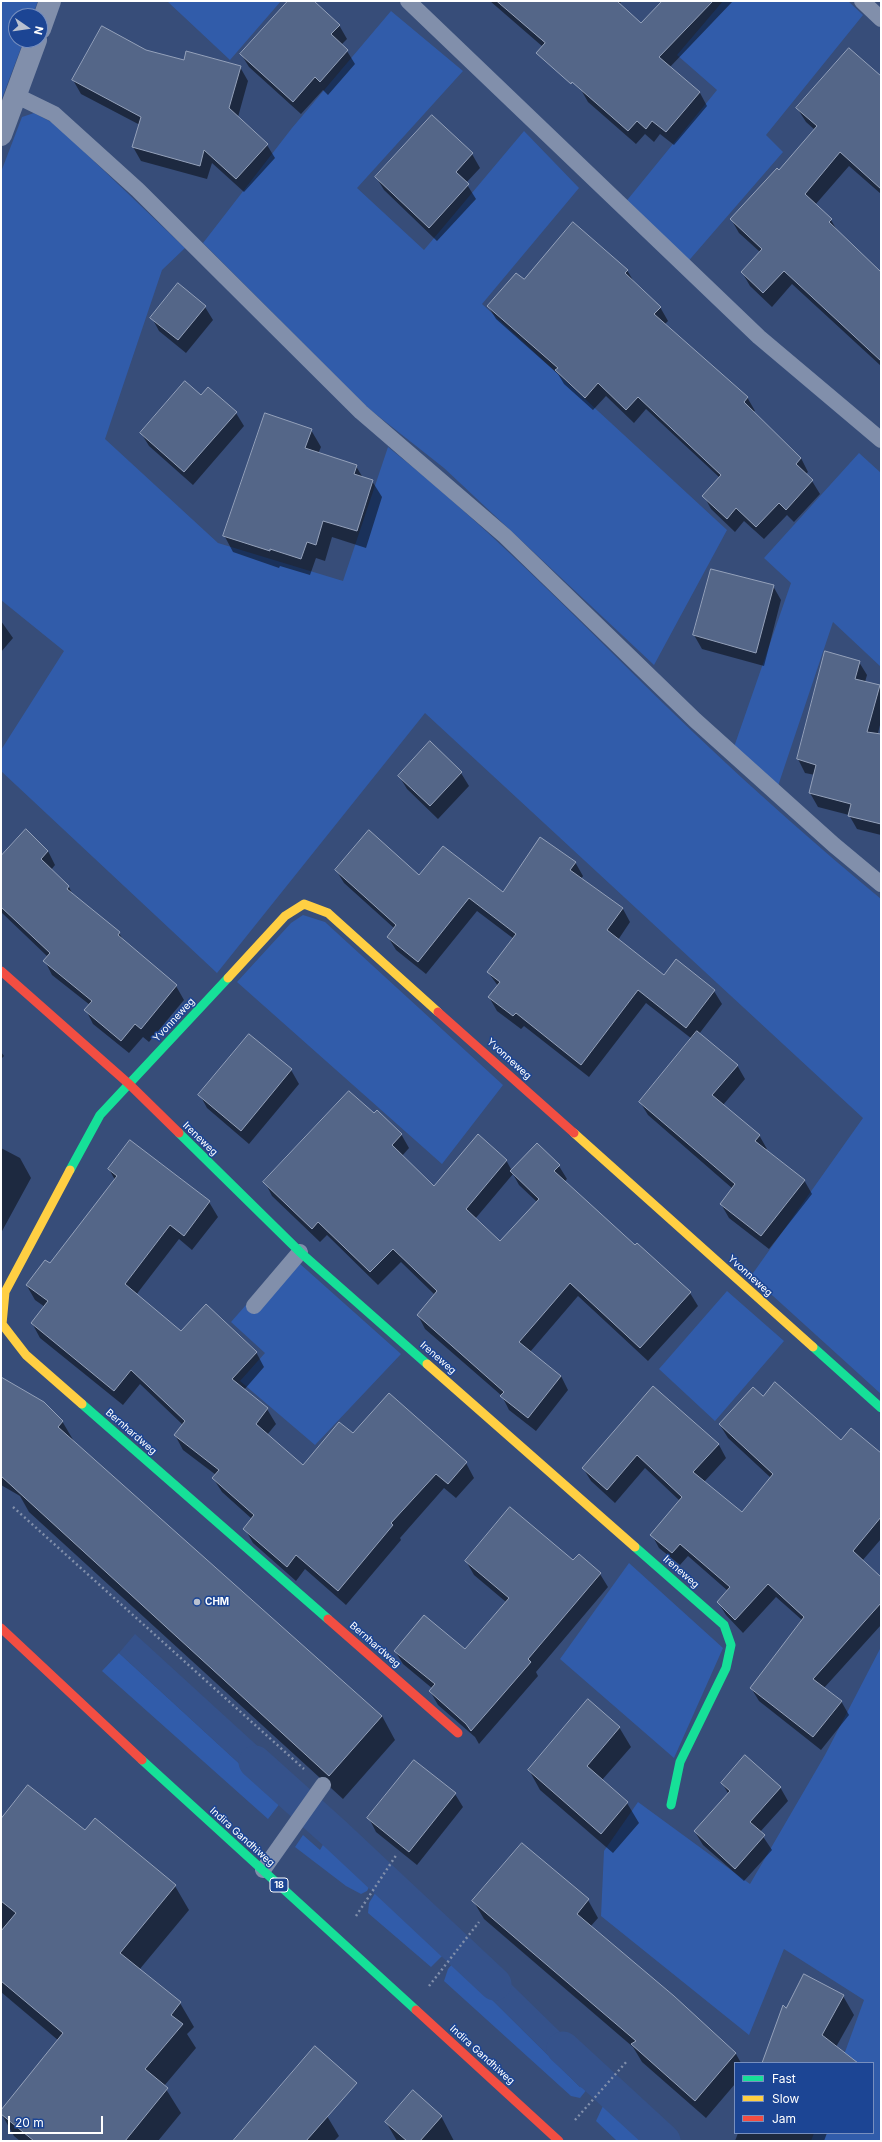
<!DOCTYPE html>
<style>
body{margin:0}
#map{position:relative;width:882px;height:2142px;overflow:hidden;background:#374d79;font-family:Inter,sans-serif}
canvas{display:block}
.frame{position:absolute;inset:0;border:2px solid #fff;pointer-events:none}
.legend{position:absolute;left:734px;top:2062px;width:140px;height:72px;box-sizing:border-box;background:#1c4594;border:1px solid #778fbf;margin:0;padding:5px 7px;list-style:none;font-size:12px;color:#fff}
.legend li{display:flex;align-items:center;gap:8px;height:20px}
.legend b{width:20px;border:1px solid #778fbf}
.north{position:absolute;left:8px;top:8px;width:40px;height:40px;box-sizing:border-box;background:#1c4594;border:1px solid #778fbf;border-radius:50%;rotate:103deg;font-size:11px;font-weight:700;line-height:16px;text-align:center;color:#fff}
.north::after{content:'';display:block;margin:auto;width:14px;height:18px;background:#b9c1d0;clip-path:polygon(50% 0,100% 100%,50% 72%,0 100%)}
.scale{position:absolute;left:8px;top:2116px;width:95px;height:18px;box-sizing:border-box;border:2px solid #fff;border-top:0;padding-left:5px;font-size:12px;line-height:14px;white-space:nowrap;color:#fff;-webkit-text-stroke:3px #1c4594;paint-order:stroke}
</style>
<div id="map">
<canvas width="882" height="2142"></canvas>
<div class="frame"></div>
<ul class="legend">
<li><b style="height:5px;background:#16e098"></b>Fast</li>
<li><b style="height:5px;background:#ffcf43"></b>Slow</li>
<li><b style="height:5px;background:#f24e42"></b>Jam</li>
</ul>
<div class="north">N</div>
<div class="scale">20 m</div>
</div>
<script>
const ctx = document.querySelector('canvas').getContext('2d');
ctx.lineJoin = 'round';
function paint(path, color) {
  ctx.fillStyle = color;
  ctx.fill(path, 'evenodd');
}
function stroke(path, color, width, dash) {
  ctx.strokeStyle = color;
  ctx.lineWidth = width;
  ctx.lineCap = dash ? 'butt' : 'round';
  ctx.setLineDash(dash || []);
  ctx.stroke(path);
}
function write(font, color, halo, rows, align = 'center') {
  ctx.font = font + ' Inter,sans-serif';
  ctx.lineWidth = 3;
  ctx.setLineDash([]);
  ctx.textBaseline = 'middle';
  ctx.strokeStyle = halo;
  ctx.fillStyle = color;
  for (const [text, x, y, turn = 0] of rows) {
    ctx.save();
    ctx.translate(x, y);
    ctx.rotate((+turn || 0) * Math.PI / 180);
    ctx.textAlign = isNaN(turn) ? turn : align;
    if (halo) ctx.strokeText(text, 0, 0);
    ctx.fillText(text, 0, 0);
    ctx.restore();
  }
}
paint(new Path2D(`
 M 1,1 L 38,1 L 32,16 L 16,16 L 16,40 L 24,40 L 1,101 Z
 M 167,1 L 281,1 L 230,60 Z
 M 723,1 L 848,1 L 863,15 L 766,135 L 783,152 L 685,265 L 624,204 L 717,90 L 677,55 Z
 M 391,11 L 463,71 L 357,188 L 424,250 L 524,131 L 579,188 L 482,304 L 727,530 L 654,665 L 444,468 L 368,408 L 203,243 L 292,128 Z
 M 34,113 L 55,124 L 185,248 L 162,270 L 105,439 L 218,543 L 343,581 L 388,447 C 498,534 594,637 695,734 C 755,791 817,846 881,899 L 881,1394 L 751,1276 L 863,1118 L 425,713 L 217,973 L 1,771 L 1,750 L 64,651 L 1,600 L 1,172 L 22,117 Z
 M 859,453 L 881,473 L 881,667 L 833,622 L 778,786 L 734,747 L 791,583 L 764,558 Z
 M 303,915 L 325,922 L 503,1085 L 442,1164 L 237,982 L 291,923 Z
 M 290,1255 L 401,1354 L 315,1445 L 240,1381 L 265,1353 L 231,1322 Z
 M 727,1291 L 784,1341 L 715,1421 L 659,1369 Z
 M 629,1563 L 723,1648 L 674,1758 L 560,1659 Z
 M 881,1647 L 881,2141 L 811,2141 L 814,2133 L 873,2133 L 873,2063 L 841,2063 L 864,2000 L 784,1949 L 749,2035 L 601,1916 L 604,1851 L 638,1802 L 750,1884 L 825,1755 Z
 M 119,1653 L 281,1802 L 268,1819 L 102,1671 Z
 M 303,1835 L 320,1850 L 324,1843 L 366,1881 L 371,1883 L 367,1891 L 361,1894 L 346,1886 L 295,1847 Z
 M 377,1890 L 446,1952 L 431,1967 L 368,1913 L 369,1903 Z
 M 454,1962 L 580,2087 L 588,2088 L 580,2098 L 571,2096 L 444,1981 L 448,1969 Z
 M 603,2106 L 643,2141 L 617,2141 L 596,2121 Z`), '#315caa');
paint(new Path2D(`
 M 135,1634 L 298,1783 L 281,1802 L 119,1653 Z
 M 338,1824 L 382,1866 L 371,1883 L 366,1881 L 324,1843 Z
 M 390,1873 L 428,1903 L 459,1935 L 446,1952 L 377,1890 Z
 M 470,1944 L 602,2073 L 588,2088 L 580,2087 L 454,1962 Z
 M 619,2089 L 682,2141 L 643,2141 L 603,2106 Z`), '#35528b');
paint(new Path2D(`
 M 289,1 L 313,1 L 339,25 L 347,39 L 341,45 L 347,51 L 355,64 L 328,95 L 323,90 L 301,114 L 249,67 L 241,54 Z
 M 490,1 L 622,1 L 565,66 Z
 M 663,1 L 733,1 L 670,67 L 700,93 L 707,106 L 674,145 L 660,134 L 654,142 L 645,134 L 636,144 L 588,102 L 580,88 Z
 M 145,51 L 185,61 L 240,67 L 248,81 L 238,117 L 267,145 L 275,158 L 244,192 L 212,163 L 207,179 L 141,161 L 133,147 L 140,125 L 81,94 L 73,80 Z
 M 881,77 L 881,194 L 849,166 L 815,205 L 831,220 L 838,232 L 881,273 L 881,366 L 792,284 L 772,307 L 750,286 L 742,272 L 760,252 L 739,233 L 731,219 L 779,171 L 815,130 L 806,122 L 797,108 Z
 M 432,116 L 472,154 L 480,168 L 466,183 L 476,199 L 437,241 L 384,190 L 376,177 Z
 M 627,270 L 634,282 L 660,307 L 668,321 L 664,325 L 747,397 L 755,411 L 753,412 L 801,458 L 808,472 L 805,475 L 812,481 L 820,494 L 794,522 L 787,515 L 764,539 L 744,521 L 735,532 L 711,509 L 704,496 L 720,478 L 646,409 L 634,423 L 606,396 L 593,410 L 564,384 L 558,374 L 496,319 L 488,306 L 524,281 Z
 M 205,307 L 213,320 L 186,353 L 159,331 L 152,318 Z
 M 208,389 L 236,413 L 244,426 L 193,485 L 149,446 L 141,433 L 201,397 Z
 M 311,430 L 321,447 L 318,454 L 356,466 L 363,478 L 372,481 L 382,497 L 366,548 L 332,537 L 325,561 L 316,558 L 310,575 L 280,566 L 279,568 L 233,552 L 224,535 Z
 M 712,570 L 773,586 L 781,600 L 764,666 L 702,649 L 694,635 Z
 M 1,621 L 13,638 L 1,652 Z
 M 826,653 L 859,662 L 867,675 L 865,682 L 879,686 L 881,689 L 881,721 L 878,733 L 881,734 L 881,840 L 881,835 L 857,829 L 849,815 L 818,807 L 810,793 L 815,775 L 805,773 L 798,759 Z
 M 461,773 L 469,786 L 438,819 L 407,789 L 399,776 Z
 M 48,851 L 55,865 L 51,870 L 69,887 L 74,897 L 119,933 L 124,941 L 176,986 L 184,1000 L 149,1042 L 143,1037 L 129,1053 L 93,1024 L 86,1010 L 90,1005 L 52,975 L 45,961 L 48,957 L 1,912 L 1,858 Z
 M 575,862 L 583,876 L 581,879 L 623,909 L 630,922 L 618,940 L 664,976 L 676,961 L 714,991 L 722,1004 L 699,1034 L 737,1065 L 745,1079 L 723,1105 L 759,1135 L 767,1149 L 765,1150 L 804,1180 L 812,1194 L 769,1249 L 729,1218 L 721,1204 L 733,1189 L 648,1115 L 640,1102 L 692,1039 L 646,1003 L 589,1077 L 524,1026 L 521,1029 L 497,1011 L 489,997 L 498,986 L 488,972 L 514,939 L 477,911 L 426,974 L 396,950 L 388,937 L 395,929 L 344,883 L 336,870 L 420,877 L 503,894 Z
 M 249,1035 L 291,1070 L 299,1084 L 249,1144 L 207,1108 L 200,1095 Z
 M 1,1052 L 4,1056 L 1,1059 Z
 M 374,1114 L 401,1134 L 409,1148 L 402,1156 L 434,1187 L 506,1160 L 512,1171 L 559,1166 L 567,1179 L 564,1182 L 635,1246 L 637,1244 L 690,1293 L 698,1306 L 648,1361 L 578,1296 L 530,1352 L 561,1376 L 568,1390 L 536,1431 L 509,1410 L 502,1396 L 425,1329 L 418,1315 L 435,1295 L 401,1262 L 378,1285 L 327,1235 L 320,1242 L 272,1196 L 265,1182 ZM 513,1174 L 519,1185 L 537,1202 L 500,1243 L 475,1219 Z
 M 1,1148 L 20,1158 L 31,1178 L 1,1233 Z
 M 109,1169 L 209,1202 L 218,1217 L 192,1250 L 179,1239 L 136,1295 L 181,1332 L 256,1352 L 264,1367 L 244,1390 L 267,1409 L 276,1424 L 267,1435 L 303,1466 L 353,1435 L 466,1463 L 474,1478 L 456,1498 L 444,1488 L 400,1538 L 401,1540 L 346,1605 L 305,1569 L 296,1581 L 253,1543 L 245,1529 L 252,1519 L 222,1492 L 213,1478 L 216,1475 L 183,1450 L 175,1435 L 183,1425 L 140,1384 L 123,1405 L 40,1338 L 32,1323 L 45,1307 L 35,1300 L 27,1286 L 50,1265 L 115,1180 Z
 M 1,1378 L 62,1421 L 75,1443 L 382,1716 L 395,1740 L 343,1799 L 29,1512 L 20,1496 L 1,1485 Z
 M 653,1387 L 719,1445 L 726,1458 L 704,1482 L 742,1514 L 771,1478 L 728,1438 L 720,1425 L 763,1397 L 841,1441 L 881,1455 L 881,1539 L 862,1561 L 881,1578 L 881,1625 L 824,1688 L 841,1701 L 849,1715 L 821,1750 L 759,1701 L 751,1688 L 802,1620 L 776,1597 L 743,1633 L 726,1615 L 718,1602 L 728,1591 L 688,1556 L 680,1565 L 659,1548 L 652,1535 L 680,1501 L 645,1468 L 615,1503 L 591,1481 L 583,1468 Z
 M 466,1561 L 573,1562 L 600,1574 L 608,1587 L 536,1672 L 538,1676 L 479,1744 L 475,1737 L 438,1705 L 430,1691 L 433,1689 L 403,1664 L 395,1651 L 465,1650 L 506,1602 L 474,1575 Z
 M 619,1727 L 631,1747 L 602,1780 L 627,1803 L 639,1823 L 613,1853 L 540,1790 L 529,1770 Z
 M 722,1783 L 780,1787 L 788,1801 L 760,1832 L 772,1850 L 744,1881 L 703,1845 L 695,1832 L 729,1795 Z
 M 455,1794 L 463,1807 L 417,1865 L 376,1832 L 369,1818 Z
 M 1,1820 L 85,1832 L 175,1886 L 189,1910 L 139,1970 L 180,2003 L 194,2027 L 187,2034 L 196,2048 L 164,2086 L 181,2113 L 158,2141 L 20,2141 L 14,2136 L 1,2113 L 59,2041 L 1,1992 Z
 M 588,1900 L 598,1918 L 590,1927 L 673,1996 L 736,2054 L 741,2063 L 735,2063 L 735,2084 L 706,2118 L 642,2062 L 633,2047 L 484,1919 L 474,1902 Z
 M 843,1996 L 854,2015 L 836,2047 L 847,2063 L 763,2063 L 786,2009 Z
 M 327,2116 L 339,2136 L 334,2141 L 236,2141 Z
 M 441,2116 L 454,2141 L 397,2141 L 386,2122 Z
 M 738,2133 L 827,2133 L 824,2141 L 735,2141 Z`), '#0007');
stroke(new Path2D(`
 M 255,1762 L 334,1833 L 495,1984
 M 563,2048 L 664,2141`), '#35528b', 33);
const building = new Path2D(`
 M 288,1 L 314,1 L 340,25 L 331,34 L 348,50 L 320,82 L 315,77 L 293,102 L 240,54 Z
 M 497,1 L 617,1 L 641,23 L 662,1 L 713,1 L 659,57 L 700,92 L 666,132 L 652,121 L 646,129 L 637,121 L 628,131 L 572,82 L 571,84 L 536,53 L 545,43 Z
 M 102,26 L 146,50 L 184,60 L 186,51 L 241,66 L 229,108 L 268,144 L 236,179 L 204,150 L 200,166 L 132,147 L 141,117 L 72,80 Z
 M 849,48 L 881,76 L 881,189 L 840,152 L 805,194 L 832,219 L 829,222 L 881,272 L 881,361 L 784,271 L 763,293 L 741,272 L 762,249 L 730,219 L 777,168 L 779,170 L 817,126 L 796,108 Z
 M 432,115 L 473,153 L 456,172 L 469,184 L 429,228 L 375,177 Z
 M 573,222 L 628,270 L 625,273 L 661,307 L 654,314 L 748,397 L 744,402 L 801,458 L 796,464 L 813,480 L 786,510 L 779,503 L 756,527 L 736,508 L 727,519 L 702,496 L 721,475 L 638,397 L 626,410 L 598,383 L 585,398 L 555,370 L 558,368 L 487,306 L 516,273 L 524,279 Z
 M 178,283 L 206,306 L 178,340 L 150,318 Z
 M 185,381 L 201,395 L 208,387 L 237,412 L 184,472 L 140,433 Z
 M 265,413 L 312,429 L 305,448 L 357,465 L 354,474 L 373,480 L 357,531 L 323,521 L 316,545 L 307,542 L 301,559 L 270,549 L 270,551 L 223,536 Z
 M 711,569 L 774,585 L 756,653 L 693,635 Z
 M 825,651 L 860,661 L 855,679 L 880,685 L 867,732 L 881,734 L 881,824 L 848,816 L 851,804 L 809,793 L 816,765 L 797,759 Z
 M 430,741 L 462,772 L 430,806 L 398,776 Z
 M 26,829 L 48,851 L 41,859 L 69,886 L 67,889 L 120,932 L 118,935 L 177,985 L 141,1029 L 135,1024 L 121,1041 L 84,1010 L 92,1001 L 43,961 L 50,953 L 1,907 L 1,856 Z
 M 369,830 L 419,875 L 443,846 L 503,892 L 540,837 L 576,862 L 570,870 L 623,908 L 607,930 L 664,975 L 676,959 L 715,990 L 686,1028 L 638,990 L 581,1065 L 516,1013 L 513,1016 L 488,997 L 500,982 L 487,972 L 516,934 L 469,898 L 418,962 L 387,937 L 396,925 L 335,870 Z
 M 697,1031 L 738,1065 L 712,1095 L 760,1135 L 755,1141 L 805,1180 L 761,1236 L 720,1204 L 735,1184 L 639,1102 Z
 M 249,1034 L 292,1069 L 241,1131 L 198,1095 Z
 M 349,1091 L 374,1113 L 377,1110 L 402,1134 L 392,1145 L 434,1186 L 478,1134 L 507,1160 L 466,1209 L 500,1241 L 539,1199 L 510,1171 L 537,1143 L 560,1165 L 554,1171 L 635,1245 L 637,1243 L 691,1292 L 640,1348 L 570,1283 L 519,1342 L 561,1376 L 528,1418 L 500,1396 L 504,1392 L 417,1315 L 437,1291 L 393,1249 L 370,1272 L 318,1222 L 312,1229 L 263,1182 Z
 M 130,1140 L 210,1201 L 184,1236 L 170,1225 L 125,1284 L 181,1331 L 206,1304 L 257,1352 L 232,1379 L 268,1408 L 256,1424 L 303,1465 L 339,1422 L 353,1433 L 389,1393 L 467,1462 L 448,1484 L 436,1474 L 391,1523 L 393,1525 L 338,1591 L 296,1555 L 287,1567 L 243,1529 L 254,1515 L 212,1478 L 219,1470 L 174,1435 L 185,1421 L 131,1370 L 114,1391 L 31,1323 L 48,1301 L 26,1285 L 45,1260 L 50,1263 L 117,1176 L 108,1169 Z
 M 1,1377 L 44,1402 L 63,1421 L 58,1427 L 382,1716 L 329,1776 L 1,1476 Z
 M 775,1382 L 841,1440 L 851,1428 L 881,1453 L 881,1517 L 853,1551 L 881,1577 L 881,1603 L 813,1679 L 842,1701 L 813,1737 L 750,1688 L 804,1617 L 768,1584 L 735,1620 L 717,1602 L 730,1587 L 680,1544 L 672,1553 L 650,1535 L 682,1497 L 637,1455 L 607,1490 L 582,1468 L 653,1386 L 719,1444 L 693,1472 L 742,1512 L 773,1474 L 719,1424 L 753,1387 L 763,1396 Z
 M 510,1507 L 573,1560 L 579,1554 L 601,1573 L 528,1659 L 531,1662 L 471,1731 L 466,1724 L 429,1691 L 435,1684 L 394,1651 L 424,1615 L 465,1649 L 509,1598 L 465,1561 Z
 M 588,1699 L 620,1727 L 587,1766 L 628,1802 L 601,1834 L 528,1770 Z
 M 745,1755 L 781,1787 L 750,1822 L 765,1835 L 735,1869 L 694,1831 L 730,1791 L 721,1783 Z
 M 414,1760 L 456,1793 L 409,1852 L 367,1818 Z
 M 28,1785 L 85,1830 L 95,1818 L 176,1885 L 120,1953 L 181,2002 L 171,2015 L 183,2024 L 145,2069 L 168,2088 L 125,2141 L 34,2141 L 1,2114 L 1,2110 L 63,2033 L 1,1981 L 1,1931 L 16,1913 L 1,1901 L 1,1819 Z
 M 522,1843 L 589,1899 L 577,1914 L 674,1996 L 736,2053 L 695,2101 L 631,2044 L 636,2041 L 472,1901 Z
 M 804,1974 L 844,1995 L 822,2035 L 858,2063 L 762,2063 L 783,2005 L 786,2008 Z
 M 315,2046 L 357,2083 L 306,2141 L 233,2141 Z
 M 413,2090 L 442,2116 L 420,2141 L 407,2141 L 385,2122 Z`);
paint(building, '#546688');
stroke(building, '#94a1ba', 1);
stroke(new Path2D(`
 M 13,1507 L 304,1769
 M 356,1916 L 397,1854
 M 429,1986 L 479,1922
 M 575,2120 L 628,2060`), '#818fab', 2.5, [2, 3]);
stroke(new Path2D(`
 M 408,1 L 759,337 L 881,440
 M 862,1 L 881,19
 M 15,95 L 54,114 L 138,190 L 361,412 L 505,536 L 695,720 L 834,845 L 881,884
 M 254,1306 L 300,1252
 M 263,1870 L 323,1785`), '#818fab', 16);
stroke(new Path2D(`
 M 40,29 L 50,1
 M 1,135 L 36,40`), '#818fab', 22);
stroke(new Path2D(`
 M 179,1133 L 300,1252 L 427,1364
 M 70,1170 L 100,1115 L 228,978
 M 813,1347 L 881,1408
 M 82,1404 L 328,1619
 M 635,1547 L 724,1625 L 731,1645 L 726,1668 L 680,1762 L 671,1805
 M 142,1760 L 416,2010`), '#16e098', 9);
stroke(new Path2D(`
 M 228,978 L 285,916 L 304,904 L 328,913 L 438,1012
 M 574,1133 L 813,1347
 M 70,1170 L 5,1292 L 2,1324 L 26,1355 L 82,1404
 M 427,1364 L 635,1547`), '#ffcf43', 9);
stroke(new Path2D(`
 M 1,971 L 128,1083 L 179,1133
 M 438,1012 L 574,1133
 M 328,1619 L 458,1733
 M 1,1628 L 142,1760
 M 416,2010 L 559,2141`), '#f24e42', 9);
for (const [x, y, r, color] of [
 [197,1602,4,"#b9c1d0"]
]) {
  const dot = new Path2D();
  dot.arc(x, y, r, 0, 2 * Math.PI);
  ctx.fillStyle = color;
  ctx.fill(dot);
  stroke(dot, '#1c4594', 1.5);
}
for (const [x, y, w] of [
 [279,1885,18]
]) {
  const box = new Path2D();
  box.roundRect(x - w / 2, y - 7, w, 14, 3);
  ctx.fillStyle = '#1c4594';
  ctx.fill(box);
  stroke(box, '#fff', 1);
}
write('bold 9px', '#fff', null, [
 ["18",279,1885]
]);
write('10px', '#fff', '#1c4594', [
 ["Yvonneweg",174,1020,-47],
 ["Yvonneweg",509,1059,42],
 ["Ireneweg",200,1139,44],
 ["Yvonneweg",750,1276,42],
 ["Ireneweg",438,1358,41],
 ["Bernhardweg",131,1432,41],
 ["Ireneweg",681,1572,41],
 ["Bernhardweg",375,1645,41],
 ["Indira Gandhiweg",242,1837,42],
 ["Indira Gandhiweg",482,2055,42]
]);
write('bold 10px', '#fff', '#1c4594', [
 ["CHM",205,1602]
], 'left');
</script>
